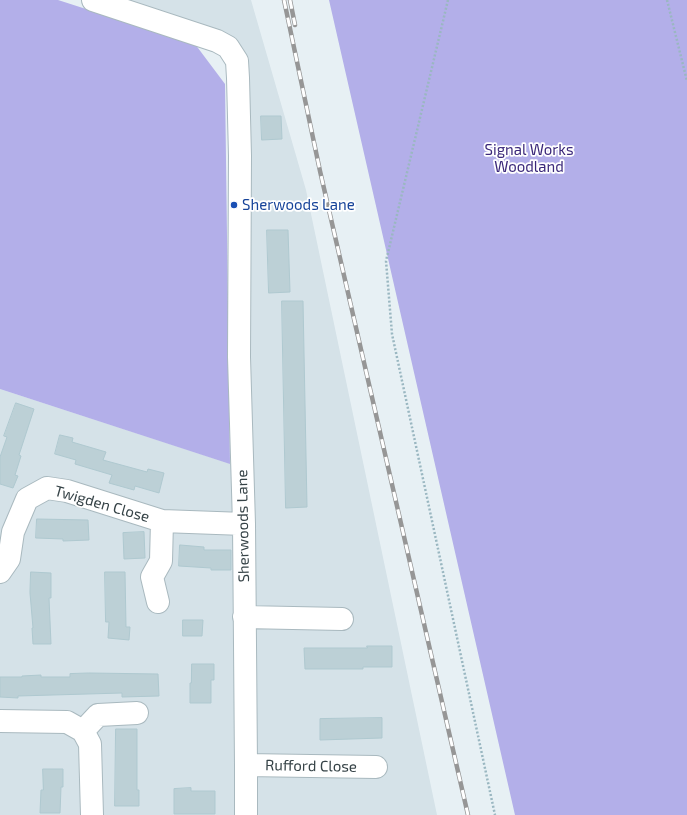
<!DOCTYPE html>
<style>
body{margin:0}
canvas{display:block;background:#e7f0f4}
</style>
<canvas width="687" height="815"></canvas>
<script>
const ctx = document.querySelector('canvas').getContext('2d');
ctx.lineJoin = 'round';
function paint(path, color) {
  ctx.fillStyle = color;
  ctx.fill(path, 'evenodd');
}
function stroke(path, color, width, dash) {
  ctx.strokeStyle = color;
  ctx.lineWidth = width;
  ctx.lineCap = dash ? 'butt' : 'round';
  ctx.setLineDash(dash || []);
  ctx.stroke(path);
}
function write(font, color, halo, rows, align = 'center') {
  ctx.font = font + ' "Exo 2",sans-serif';
  ctx.lineWidth = 3.5;
  ctx.setLineDash([]);
  ctx.textBaseline = 'middle';
  ctx.strokeStyle = halo;
  ctx.fillStyle = color;
  for (const [text, x, y, turn = 0] of rows) {
    ctx.save();
    ctx.translate(x, y);
    ctx.rotate((+turn || 0) * Math.PI / 180);
    ctx.textAlign = isNaN(turn) ? turn : align;
    if (halo) ctx.strokeText(text, 0, 0);
    ctx.fillText(text, 0, 0);
    ctx.restore();
  }
}
paint(new Path2D(`
 M 128,0 L 251,0 L 306,190 L 437,815 L 251,815 L 229,37 Z
 M 0,389 L 234,465 L 238,815 L 0,815 Z`), '#d5e2e8');
paint(new Path2D(`
 M 0,0 L 58,0 L 195,44 L 225,84 L 230,464 L 0,389 Z
 M 329,0 L 687,0 L 687,815 L 515,815 Z`), '#b3afe9');
const building = new Path2D(`
 M 261,116 L 281,116 L 282,139 L 262,140 Z
 M 267,230 L 288,230 L 290,292 L 269,293 Z
 M 282,301 L 303,301 L 307,507 L 286,508 Z
 M 16,403 L 34,409 L 19,455 L 21,456 L 15,475 L 18,476 L 13,488 L 0,484 L 0,457 L 7,437 L 4,436 Z
 M 60,435 L 73,438 L 72,442 L 106,452 L 103,460 L 147,472 L 148,469 L 164,473 L 159,493 L 135,486 L 134,490 L 109,483 L 112,475 L 75,464 L 76,460 L 55,454 Z
 M 37,519 L 88,520 L 89,540 L 63,541 L 63,539 L 36,538 Z
 M 144,532 L 145,558 L 124,559 L 123,533 Z
 M 180,545 L 204,547 L 204,550 L 231,550 L 231,570 L 211,570 L 211,568 L 179,566 Z
 M 31,572 L 51,573 L 51,598 L 49,598 L 51,644 L 33,644 L 32,628 L 33,628 L 30,593 Z
 M 105,572 L 125,572 L 126,627 L 130,627 L 129,640 L 108,638 L 109,622 L 106,622 Z
 M 183,620 L 203,620 L 202,636 L 183,636 Z
 M 367,646 L 392,646 L 392,667 L 363,667 L 363,669 L 305,669 L 304,648 L 367,648 Z
 M 192,664 L 214,664 L 214,680 L 211,680 L 211,703 L 190,703 L 190,683 L 191,683 Z
 M 89,673 L 158,674 L 159,696 L 122,697 L 122,693 L 18,696 L 18,698 L 0,697 L 0,677 L 22,677 L 22,676 L 41,675 L 41,677 L 70,677 L 70,674 Z
 M 382,718 L 382,738 L 320,740 L 320,719 Z
 M 116,729 L 137,729 L 137,790 L 139,790 L 139,806 L 115,806 Z
 M 43,769 L 63,769 L 63,787 L 61,787 L 60,813 L 40,813 L 41,790 L 43,790 Z
 M 191,788 L 191,791 L 215,791 L 215,814 L 174,814 L 174,789 Z`);
paint(building, '#bcd0d6');
stroke(building, '#afc9d0', 1);
const minor = new Path2D(`
 M 93,0 L 217,41 L 228,47 L 237,61 L 238,78 L 240,156 L 239,357 L 244,524 L 246,765 L 246,815
 M 0,572 L 9,559 L 13,532 L 27,499 L 47,488 L 67,491 L 162,521 L 244,524
 M 158,602 L 152,577 L 161,561 L 162,521
 M 244,617 L 342,619
 M 0,721 L 67,722 L 83,731 L 90,744 L 92,815
 M 83,731 L 98,715 L 137,713
 M 246,765 L 376,767`);
stroke(minor, '#a9b9bf', 24);
stroke(new Path2D(`
 M 448,0 L 386,261 L 392,334 L 495,815
 M 667,0 L 687,81`), '#9ab7c1', 2.5, [2, 2]);
stroke(minor, '#fff', 22);
const rail = new Path2D(`
 M 284,0 L 320,171 L 468,815
 M 290,0 L 295,25`);
stroke(rail, '#969696', 4.5);
stroke(rail, '#fff', 3, [9]);
for (const [x, y, r, color] of [
 [234,205,4,"#1a4fb4"]
]) {
  const dot = new Path2D();
  dot.arc(x, y, r, 0, 2 * Math.PI);
  ctx.fillStyle = color;
  ctx.fill(dot);
  stroke(dot, '#fff', 1.5);
}
write('15px', '#3b287a', '#fff', [
 ["Signal Works",529,150],
 ["Woodland",529,167]
]);
write('15px', '#164399', '#fff', [
 ["Sherwoods Lane",242,205]
], 'left');
write('15px', '#364347', '#fff', [
 ["Twigden Close",102,504,16],
 ["Sherwoods Lane",243,526,-91],
 ["Rufford Close",311,766,1]
]);
</script>
